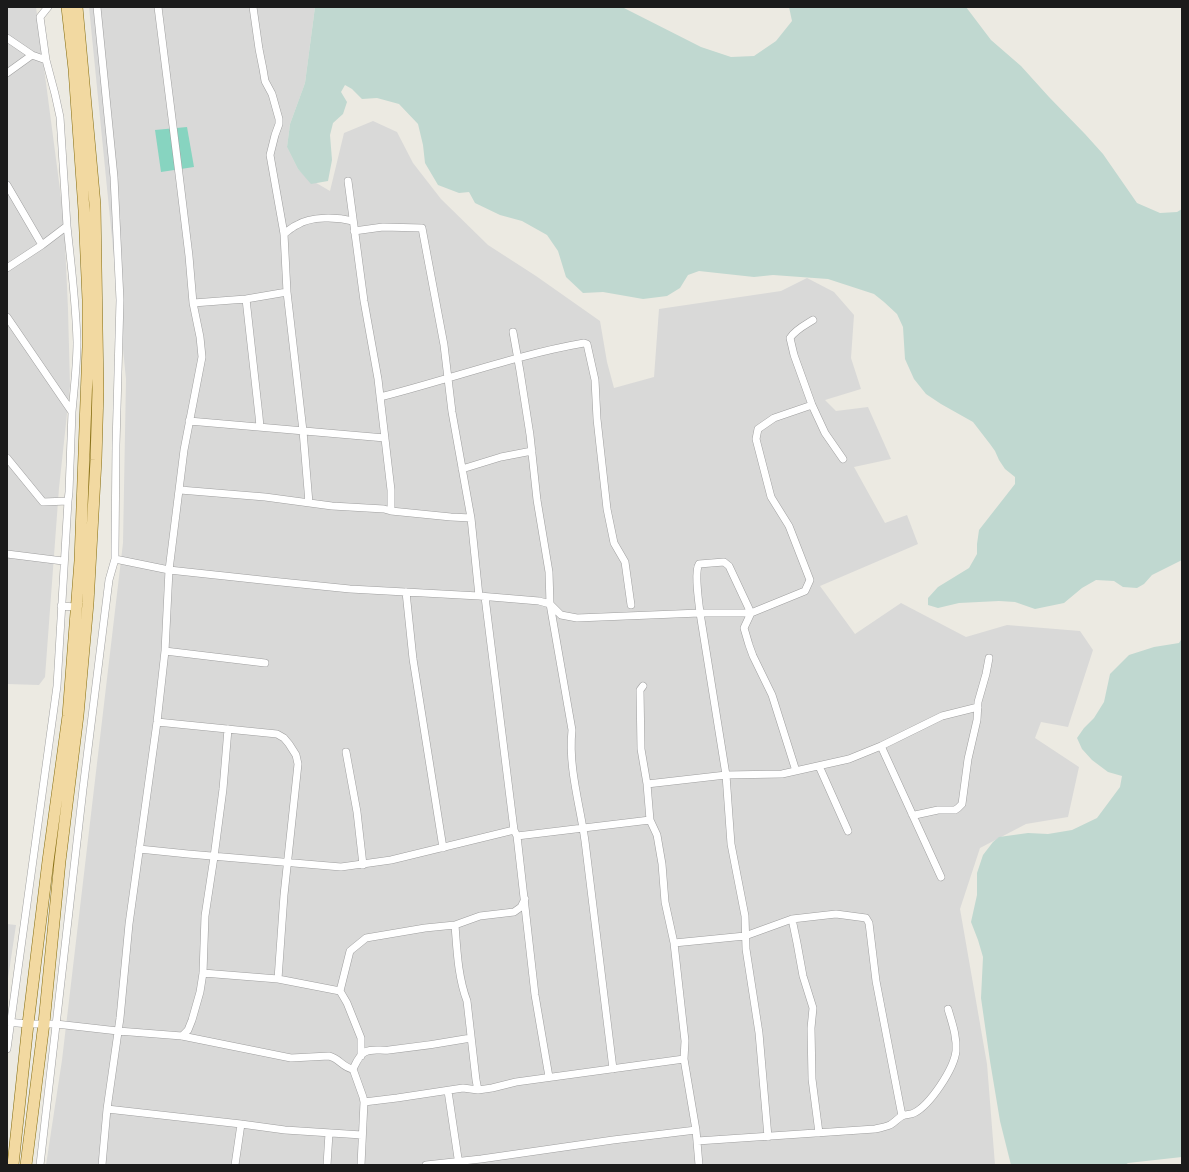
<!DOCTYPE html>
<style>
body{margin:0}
#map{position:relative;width:1189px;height:1172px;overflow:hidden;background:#eceae2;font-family:"Archivo Narrow",sans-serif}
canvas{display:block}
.frame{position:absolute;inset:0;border:8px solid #1b1b1b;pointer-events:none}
</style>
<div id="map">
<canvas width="1189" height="1172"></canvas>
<div class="frame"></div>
</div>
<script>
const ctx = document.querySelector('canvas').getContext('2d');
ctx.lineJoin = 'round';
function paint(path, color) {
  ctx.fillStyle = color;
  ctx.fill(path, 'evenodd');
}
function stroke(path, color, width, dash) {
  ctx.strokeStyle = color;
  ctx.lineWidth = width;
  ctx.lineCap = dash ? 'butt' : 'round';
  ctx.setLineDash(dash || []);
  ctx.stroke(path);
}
paint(new Path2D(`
 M 7,7 L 36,7 L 64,220 L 68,309 L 70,386 L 59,488 L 45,677 L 39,685 L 7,684 Z
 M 89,7 L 315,7 L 305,83 L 290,124 L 287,147 L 298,169 L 306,177 L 330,191 L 344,133 L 373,121 L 397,132 L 413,163 L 441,199 L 488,245 L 536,276 L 600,321 L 607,362 L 614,388 L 654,377 L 659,309 L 781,291 L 807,278 L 834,292 L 854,315 L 851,358 L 861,389 L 825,400 L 836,411 L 868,407 L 891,459 L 854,467 L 885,523 L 907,515 L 918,544 L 820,586 L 855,634 L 901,603 L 966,637 L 1007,625 L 1080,631 L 1093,650 L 1068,727 L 1041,722 L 1035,738 L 1079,767 L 1068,817 L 1026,824 L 980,848 L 960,909 L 987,1064 L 995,1165 L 46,1165 L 62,1060 L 123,543 L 126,379 Z
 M 7,924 L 16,925 L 7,985 Z`), '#d9d9d8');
paint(new Path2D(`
 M 315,7 L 622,7 L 701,47 L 731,57 L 754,56 L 776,41 L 792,21 L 789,7 L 966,7 L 991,40 L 1021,66 L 1049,97 L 1085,134 L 1103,154 L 1137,203 L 1160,213 L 1177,212 L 1182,209 L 1182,560 L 1152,575 L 1144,584 L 1137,588 L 1123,587 L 1114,581 L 1096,580 L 1082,588 L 1064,603 L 1035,609 L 1015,602 L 999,601 L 959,603 L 938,608 L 928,605 L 928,598 L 938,587 L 969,568 L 977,554 L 977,544 L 979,530 L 1015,484 L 1015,477 L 1005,469 L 999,460 L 995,451 L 990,444 L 973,422 L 941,404 L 926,394 L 914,379 L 905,359 L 903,327 L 897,314 L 884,302 L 874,294 L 828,279 L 773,275 L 754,277 L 699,271 L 688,275 L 680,288 L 667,296 L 643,299 L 603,292 L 583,293 L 566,277 L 558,251 L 547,235 L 522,221 L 500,215 L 475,203 L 469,192 L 459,193 L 438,185 L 425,163 L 423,145 L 418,124 L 399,104 L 377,98 L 362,99 L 352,89 L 345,85 L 341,92 L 347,102 L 343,114 L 333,123 L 330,135 L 332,160 L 328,181 L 311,184 L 298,169 L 287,147 L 290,124 L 305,83 Z
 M 1182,638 L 1182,1157 L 1128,1163 L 1125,1165 L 1011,1165 L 1000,1121 L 990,1061 L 981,998 L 983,957 L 978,940 L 971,922 L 977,895 L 977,873 L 983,855 L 993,842 L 999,837 L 1028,833 L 1048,834 L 1072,830 L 1097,818 L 1120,787 L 1122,776 L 1108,772 L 1092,760 L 1082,749 L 1077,738 L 1084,728 L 1094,718 L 1104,702 L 1110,674 L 1129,655 L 1154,647 L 1179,643 Z`), '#c0d8d0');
paint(new Path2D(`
 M 187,127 L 194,167 L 161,172 L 155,130 Z`), '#87d4c0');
const street = new Path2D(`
 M 253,7 L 259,49 L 263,69 L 265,81 L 272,94 L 279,119 L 279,124 L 275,135 L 270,155 L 284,234 L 287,292 L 303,431 L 309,503
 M 7,38 L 32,55 L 46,60 L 55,94 L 60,117 L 67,226
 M 46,60 L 40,17 L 48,7
 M 7,73 L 32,55
 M 348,181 L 364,301 L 378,379 L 391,490 L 391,511
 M 7,185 L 42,245
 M 354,231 L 383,227 L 422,228 L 444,345 L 452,412 L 471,518 L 479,596
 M 284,234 C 288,231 292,227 297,225 C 311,216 337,217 353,221
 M 7,268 L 42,245 L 67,226 C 71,264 76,303 77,342 C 77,365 74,389 72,412
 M 246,299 L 259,416 L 260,427
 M 193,303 L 246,299 L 287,292
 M 7,317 L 72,412 L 69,492 L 68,501 L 57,686 L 7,1049
 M 813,320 C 805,325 795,330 790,338 L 794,355 L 812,405 L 825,433 L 843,459
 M 513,332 L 520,371 L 530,435 L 537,500 L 549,572 L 550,604 L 572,730 C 568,767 580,805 585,841 C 595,917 603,993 613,1069
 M 380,397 C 448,380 515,355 584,343 L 587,344 L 595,380 L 597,419 L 607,509 L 614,543 L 625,562 L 631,605
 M 189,421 L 385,438
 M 7,458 L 43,502 L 68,501
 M 462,469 L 501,457 L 532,451
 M 180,490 L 265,497 L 332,506 L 384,509 L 391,511 L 451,517 L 471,518
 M 7,554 L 63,561
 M 115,559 L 169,570 L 271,581 L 350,589 L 479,596 L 539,601 L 550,604 L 561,615 L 577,618 L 700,613 L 751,613 L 805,591 L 810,580 L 789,526 L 771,497 L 756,439 L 758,429 L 774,418 L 812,405
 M 406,592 L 413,659 L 443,848
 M 485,597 L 514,830
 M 61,606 L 76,607
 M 165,651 L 265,663
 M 643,686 L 640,690 L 641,749 L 647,784 L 650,820 L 657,835 L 662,864 L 665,902 L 674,943 L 685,1041 L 684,1059 L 696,1130 L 699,1165
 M 157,722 L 277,734 L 284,738 L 289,744 L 296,755 L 298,764 L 284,895 L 278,979
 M 881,746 L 941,877
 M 346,752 L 357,812 L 363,865
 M 819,766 L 848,831
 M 647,784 L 726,775 L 782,774 L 849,759 L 881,746 L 942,716 L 978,707
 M 912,814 L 915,815 L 938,810 L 955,810 L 958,808 L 962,804 L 968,759 L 977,720 L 978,702 L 986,674 L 989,658
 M 517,836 L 535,995 L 549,1077
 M 139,849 L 188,854 L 341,867 L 391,860 L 514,830 L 517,836 L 650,820
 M 792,919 L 797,943 L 803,976 L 813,1008 L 811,1028 L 812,1079 L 819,1133
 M 455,925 C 457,951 458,977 467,1001 L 476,1080 L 478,1090
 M 674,943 L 745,936 L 792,919 L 836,914 L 866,918 L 869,923 L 876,981 L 902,1116
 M 203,973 L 278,979 L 340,991 L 350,951 L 366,938 L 425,928 L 455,925 L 480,916 L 514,912 L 521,907 L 525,899
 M 340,991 L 347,1003 L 361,1038 L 361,1056
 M 7,1022 L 28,1024 L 56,1024 L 118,1031 L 182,1036 L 291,1058 L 329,1056 C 339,1058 343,1068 353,1069
 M 182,1036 L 188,1030 L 192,1020 L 200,992 L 203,973 L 205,916 L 214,857 L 223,789 L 228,729
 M 353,1069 C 356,1063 359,1055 365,1052 C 373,1048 381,1051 389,1050 C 417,1047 444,1043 471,1038
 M 353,1069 L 363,1097 L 364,1102 L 361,1165
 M 448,1091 L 459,1165
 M 364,1102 L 397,1098 L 463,1088 L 478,1090 L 492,1088 L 516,1082 L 684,1059
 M 107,1109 L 241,1124 L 285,1130 L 362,1135
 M 768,1137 L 759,1033 L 746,949 L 745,916 L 731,844 L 726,775 L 700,613 C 699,603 694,572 699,564 L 724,562 L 729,566 L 751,613 L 744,628 L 749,645 L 753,656 L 772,695 L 796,771
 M 697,1141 L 875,1129 C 880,1128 885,1127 890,1125 C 894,1123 898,1118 902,1116 C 906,1114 910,1115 914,1113 C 930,1105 954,1069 956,1051 C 957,1036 952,1023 948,1009
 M 40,1165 L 83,789 L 109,580 L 115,559 L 115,550 L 116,445 L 120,300 L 114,177 L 97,7
 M 102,1165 L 107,1109 L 120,1018 L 129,924 L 157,722 L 165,651 L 169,570 L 184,450 L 202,357 L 200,337 L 193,303 L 189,256 L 179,174 L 158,7
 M 235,1165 L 241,1124
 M 327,1165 L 329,1133
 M 426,1165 L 481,1159 L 613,1140 L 696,1130`);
const primary = new Path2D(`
 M 13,1165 L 28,1024 L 48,861 L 68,716 L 80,561 L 88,347 L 88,300 L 84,210 L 74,69 L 67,7
 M 26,1165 L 44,1023 L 60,861 L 78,715 L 88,603 L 96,460 L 98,390 L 95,205 L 77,7`);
stroke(street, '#9f9f9f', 8);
stroke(primary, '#846c0e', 12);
stroke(street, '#fff', 7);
stroke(primary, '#f2d9a1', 11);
</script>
